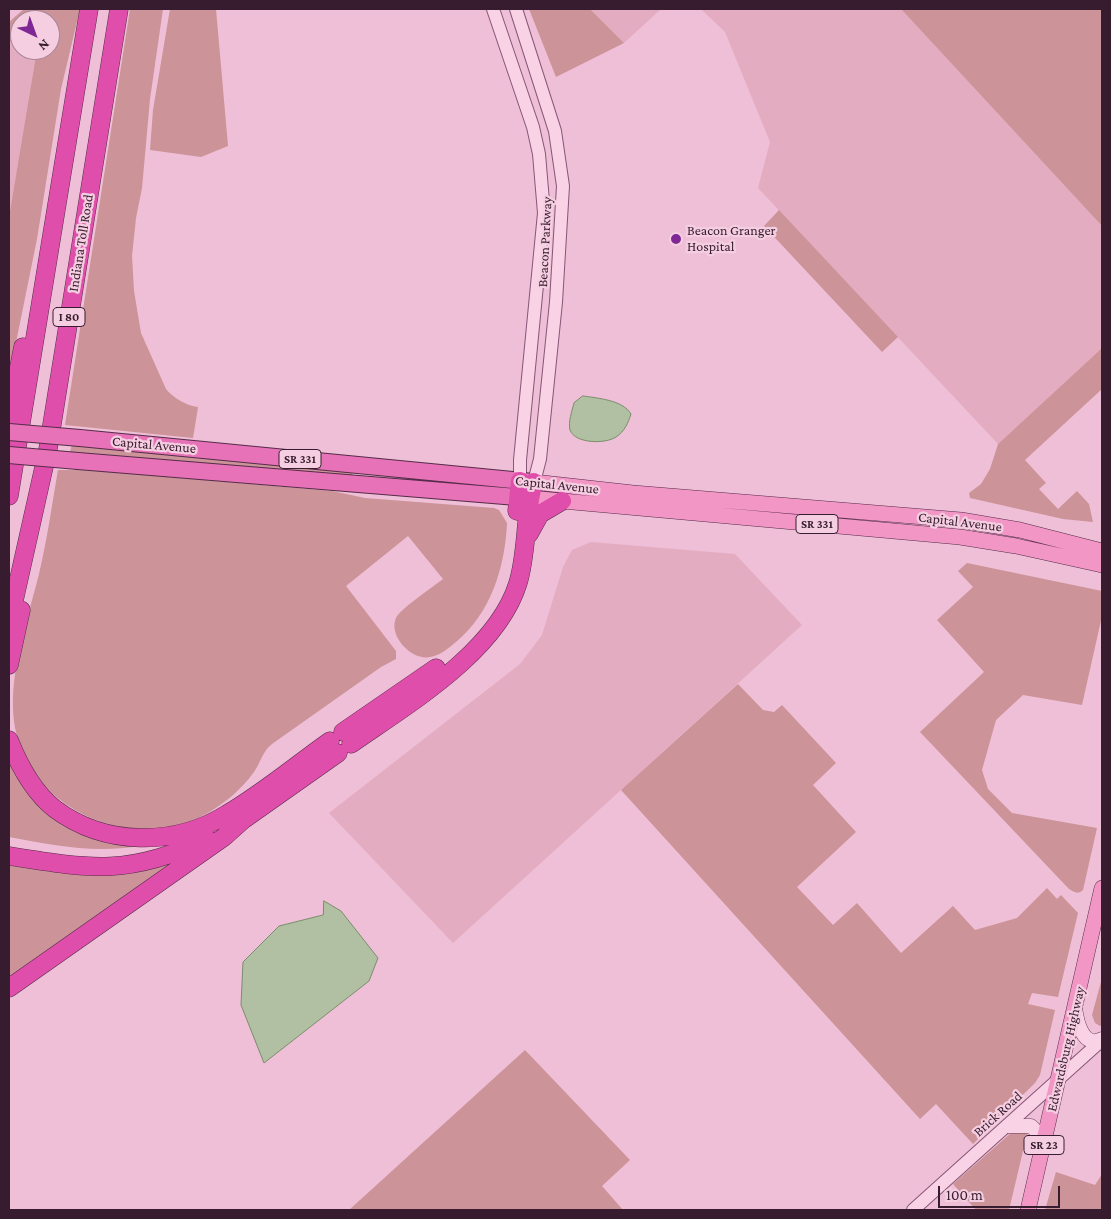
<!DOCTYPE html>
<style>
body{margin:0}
#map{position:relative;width:1111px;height:1219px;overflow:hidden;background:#eebfd6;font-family:"Crimson Pro",serif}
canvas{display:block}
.frame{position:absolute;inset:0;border:10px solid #361c2e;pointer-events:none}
.north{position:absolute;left:10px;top:10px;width:50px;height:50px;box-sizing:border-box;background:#f5cfe1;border:1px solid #a98799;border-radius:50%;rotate:138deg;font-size:14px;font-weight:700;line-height:20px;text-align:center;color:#361c2e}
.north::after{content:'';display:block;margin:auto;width:18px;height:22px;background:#7f2795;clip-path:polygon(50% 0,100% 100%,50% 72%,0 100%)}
.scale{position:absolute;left:938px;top:1186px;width:122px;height:22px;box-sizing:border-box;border:2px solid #361c2e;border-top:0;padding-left:6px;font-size:15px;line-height:18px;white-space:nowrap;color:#361c2e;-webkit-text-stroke:4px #f5cfe1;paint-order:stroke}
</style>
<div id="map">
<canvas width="1111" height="1219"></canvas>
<div class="frame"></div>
<div class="north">N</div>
<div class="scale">100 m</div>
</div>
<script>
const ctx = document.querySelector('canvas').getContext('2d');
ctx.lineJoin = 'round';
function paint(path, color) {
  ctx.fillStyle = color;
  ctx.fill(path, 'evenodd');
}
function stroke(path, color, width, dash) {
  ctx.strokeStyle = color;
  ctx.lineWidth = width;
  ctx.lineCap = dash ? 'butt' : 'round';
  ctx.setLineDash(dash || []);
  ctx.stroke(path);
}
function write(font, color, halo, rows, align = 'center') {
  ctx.font = font + ' "Crimson Pro",serif';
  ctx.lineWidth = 4.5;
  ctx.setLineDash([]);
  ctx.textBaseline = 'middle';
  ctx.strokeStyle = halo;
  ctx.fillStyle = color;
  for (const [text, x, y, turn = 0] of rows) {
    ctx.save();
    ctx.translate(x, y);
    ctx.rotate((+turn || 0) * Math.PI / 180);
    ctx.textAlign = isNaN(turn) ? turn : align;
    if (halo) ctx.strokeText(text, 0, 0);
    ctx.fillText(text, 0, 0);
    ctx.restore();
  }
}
paint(new Path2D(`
 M 590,9 L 661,9 L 624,43 Z
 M 701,9 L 901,9 L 1102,226 L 1102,348 L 998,444 L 758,188 L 770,142 L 725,32 Z
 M 20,33 L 20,50 L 32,50 L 36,54 L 9,217 L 9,43 Z
 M 591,542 L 735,554 L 802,625 L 453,943 L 329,813 L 520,664 L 542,635 L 563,567 L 572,550 Z`), '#e3acc0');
paint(new Path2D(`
 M 24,9 L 80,9 L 61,89 L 37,239 L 9,377 L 9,217 L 36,55 L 32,50 L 50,50 L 50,20 L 20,20 L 20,33 L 9,43 L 9,22 Z
 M 130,9 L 163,9 L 150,99 L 142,188 L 136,218 L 132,256 L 134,291 L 141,333 L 166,389 C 172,397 187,406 198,407 L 193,438 L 65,425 Z
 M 170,9 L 216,9 L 228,146 L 201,157 L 150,150 L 153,110 Z
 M 529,9 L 590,9 L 624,43 L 556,77 Z
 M 901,9 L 1102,9 L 1102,226 Z
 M 779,210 L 898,337 L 882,352 L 764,226 Z
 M 1102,348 L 1102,389 L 1025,460 L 1046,483 L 1039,489 L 1058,509 L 1077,491 L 1089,504 L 1093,522 L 1063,519 L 970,498 L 969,493 L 981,484 L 990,469 L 998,444 Z
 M 72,444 L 353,471 L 352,477 L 90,455 L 70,452 Z
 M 58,470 L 88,470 L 332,491 L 365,498 L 494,508 L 499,510 L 507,523 C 505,567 491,613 456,642 C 449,648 439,656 430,657 C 411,661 388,635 396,618 C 400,609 433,587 443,579 L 408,536 L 346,586 L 396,651 L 396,659 L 381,667 L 272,744 C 262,752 261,762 254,772 C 242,789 224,804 206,814 C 126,857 15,803 13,708 C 12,663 28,618 39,574 C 47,540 52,505 58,470 Z
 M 967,563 L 1102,591 L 1102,616 L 1082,705 L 1023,695 L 996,720 L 982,770 L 988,789 L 1012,813 L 1097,828 L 1083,890 C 1078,895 1074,892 1069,889 L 920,732 L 984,672 L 937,620 L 973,587 L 958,571 Z
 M 738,684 L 763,710 L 774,712 L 782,705 L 836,763 L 813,785 L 856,832 L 797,887 L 833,925 L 857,903 L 901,953 L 953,906 L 975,930 L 1017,918 L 1047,888 L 1057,899 L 1061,895 L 1078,913 L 1058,997 L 1032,993 L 1028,1004 L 1055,1010 L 1040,1075 L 1035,1083 L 973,1144 L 936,1104 L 920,1119 L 621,790 Z
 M 9,749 L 40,799 L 146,845 C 96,854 57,846 9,837 Z
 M 180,860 L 9,983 L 9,862 C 76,874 114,882 180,860 Z
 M 1102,978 L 1102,1025 L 1100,1026 L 1095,1023 L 1092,1015 Z
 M 525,1050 L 630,1160 L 602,1186 L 623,1210 L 349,1210 Z
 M 1026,1131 L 1027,1134 L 1009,1210 L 976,1210 L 953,1184 L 1012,1132 Z
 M 1056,1172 L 1095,1185 L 1102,1174 L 1102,1210 L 1045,1210 Z`), '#cc9398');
const water = new Path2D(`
 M 583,396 C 597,398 623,400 631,414 C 628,423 625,431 616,437 C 606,444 575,444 570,430 C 568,422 572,411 574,403 Z
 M 324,901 L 341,911 L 378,958 L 369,981 L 264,1063 L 241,1005 L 243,962 L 279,926 L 323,915 Z`);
paint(water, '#b1c0a2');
stroke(water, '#798d6a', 1);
const tertiary = new Path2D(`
 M 493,9 L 533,127 L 539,154 L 544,213 L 520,460 L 520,481
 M 516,9 L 555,131 L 563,186 L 556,302 L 540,459 L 534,482
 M 913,1210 L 1102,1040`);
const secondary = new Path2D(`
 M 1075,1008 C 1077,1022 1083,1049 1102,1039
 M 1008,1126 L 1031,1126 L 1039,1134 L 1044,1144`);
const primary = new Path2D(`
 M 534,482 L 633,493 L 961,520 L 1020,530 L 1102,551
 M 529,498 L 960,537 L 1016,546 L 1102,565
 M 1028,1210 L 1102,888`);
const trunk = new Path2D(`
 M 80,438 L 533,482
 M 78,461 L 529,498`);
const motorway = new Path2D(`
 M 9,418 L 23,347
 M 9,496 L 89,9
 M 517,511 L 520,481
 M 529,534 L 540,514 L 562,501
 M 9,623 L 48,449 L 119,9
 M 9,665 L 21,610
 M 343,732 L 436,668
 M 9,740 C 19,765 33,792 55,809 C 105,846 174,847 227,814 C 263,793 296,765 330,741
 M 351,744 C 408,704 497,652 518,583 C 528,550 524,515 534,482
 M 9,856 C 90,869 130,876 207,839
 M 9,988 L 224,837 L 243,820 L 338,753`);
stroke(tertiary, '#865777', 14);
stroke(secondary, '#683b5a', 15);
stroke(primary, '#542c49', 16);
stroke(trunk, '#542c49', 18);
stroke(motorway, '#542c49', 19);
stroke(tertiary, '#f9d2e5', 12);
stroke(secondary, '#f9d2e5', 14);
stroke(primary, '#f296c5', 15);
stroke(trunk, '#e872b8', 16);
stroke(motorway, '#df4eaa', 18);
const trunkBridge = new Path2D(`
 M 9,432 L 80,438
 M 9,455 L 78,461`);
stroke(trunkBridge, '#542c49', 18, []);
stroke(trunkBridge, '#e872b8', 16);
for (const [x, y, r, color] of [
 [676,239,6,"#7f2795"]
]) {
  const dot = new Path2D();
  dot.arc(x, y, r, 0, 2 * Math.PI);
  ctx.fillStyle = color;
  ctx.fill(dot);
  stroke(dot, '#f5cfe1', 2);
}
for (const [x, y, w] of [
 [69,317,32],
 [300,459,42],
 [817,524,42],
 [1044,1145,40]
]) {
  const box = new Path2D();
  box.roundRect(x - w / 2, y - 9.5, w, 19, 4);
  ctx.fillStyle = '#f5cfe1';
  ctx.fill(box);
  stroke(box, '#361c2e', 1);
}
write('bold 12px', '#361c2e', null, [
 ["I 80",69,317],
 ["SR 331",300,459],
 ["SR 331",817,524],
 ["SR 23",1044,1145]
]);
write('14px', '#361c2e', '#f5cfe1', [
 ["Beacon Granger",687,231],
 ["Hospital",687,247]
], 'left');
write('14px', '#361c2e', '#f5cfe1', [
 ["Beacon Parkway",545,242,-87],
 ["Indiana Toll Road",81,243,-81],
 ["Capital Avenue",154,445,5],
 ["Capital Avenue",557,485,6],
 ["Capital Avenue",960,522,7],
 ["Edwardsburg Highway",1066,1049,-77],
 ["Brick Road",998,1114,-42]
]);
</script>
